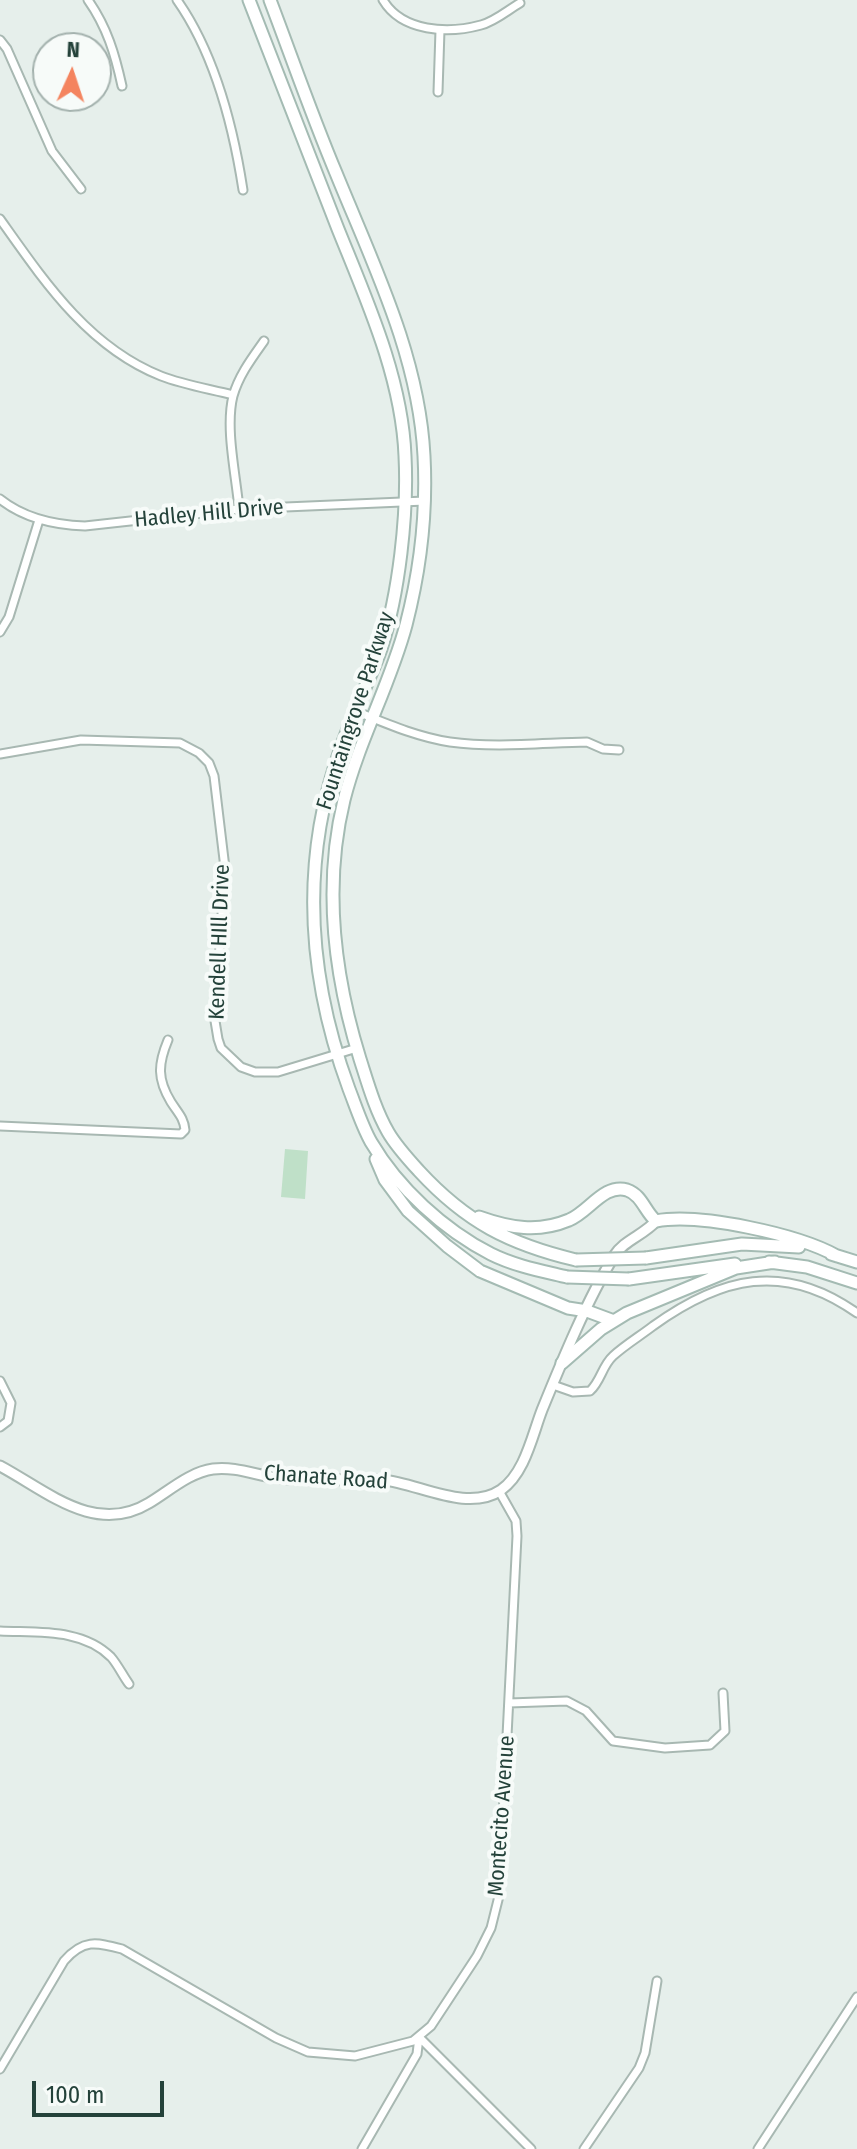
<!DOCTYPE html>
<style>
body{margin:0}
#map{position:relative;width:857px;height:2149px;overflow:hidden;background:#e6efeb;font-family:"Fira Sans Condensed",sans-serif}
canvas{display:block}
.north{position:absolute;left:32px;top:32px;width:80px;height:80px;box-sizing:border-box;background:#f7fbf9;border:2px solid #a3b1ad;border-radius:50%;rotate:3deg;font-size:22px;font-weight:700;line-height:32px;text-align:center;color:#24423a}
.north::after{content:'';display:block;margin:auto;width:28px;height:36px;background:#f4845f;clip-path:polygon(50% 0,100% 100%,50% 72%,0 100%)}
.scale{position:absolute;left:32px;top:2081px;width:132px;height:36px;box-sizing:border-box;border:4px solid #24423a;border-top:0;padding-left:10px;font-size:24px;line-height:28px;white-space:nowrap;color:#24423a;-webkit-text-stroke:6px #f7fbf9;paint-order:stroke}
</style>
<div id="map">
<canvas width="857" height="2149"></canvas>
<div class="north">N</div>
<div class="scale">100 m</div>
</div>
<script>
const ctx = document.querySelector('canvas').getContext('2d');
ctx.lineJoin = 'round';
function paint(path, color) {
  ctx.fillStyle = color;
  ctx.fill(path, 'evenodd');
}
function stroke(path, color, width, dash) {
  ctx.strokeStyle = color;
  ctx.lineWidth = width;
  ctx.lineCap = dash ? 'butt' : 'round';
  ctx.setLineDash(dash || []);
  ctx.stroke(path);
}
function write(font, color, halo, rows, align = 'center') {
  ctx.font = font + ' "Fira Sans Condensed",sans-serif';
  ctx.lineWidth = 8;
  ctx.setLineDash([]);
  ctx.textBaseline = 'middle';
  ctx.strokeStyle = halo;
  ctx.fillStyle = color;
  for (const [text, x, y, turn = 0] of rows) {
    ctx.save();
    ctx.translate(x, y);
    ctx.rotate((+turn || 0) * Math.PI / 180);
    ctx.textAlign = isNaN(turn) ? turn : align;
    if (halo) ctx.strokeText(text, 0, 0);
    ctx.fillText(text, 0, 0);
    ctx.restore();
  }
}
paint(new Path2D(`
 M 285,1149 L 308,1151 L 305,1199 L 281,1197 Z`), '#bfe0c8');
const minor = new Path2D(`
 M 88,0 C 107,27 115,54 122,86
 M 177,0 C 215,54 233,125 243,190
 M 383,0 C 402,32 448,34 481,25 C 494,22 508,10 520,3
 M 0,40 L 7,49 L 52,151 L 81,189
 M 438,92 L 440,30
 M 0,219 C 44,281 88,347 161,376 C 184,385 210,389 233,395
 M 0,499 C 25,519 55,525 85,526 L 239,509 L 425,501
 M 239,509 C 236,475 225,428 233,396 C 239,375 252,358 264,341
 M 0,632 L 9,617 L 39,520
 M 355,711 C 385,723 417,737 450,742 C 494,748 542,743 587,742 L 603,749 L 619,750
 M 0,754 L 81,740 L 180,743 L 199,753 L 209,763 L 214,776 L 225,868 L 215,1021 L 218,1039 L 221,1048 L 241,1067 L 255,1072 L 278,1072 L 357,1048
 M 0,1126 L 181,1134 L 185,1130 C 184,1118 178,1113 171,1102 C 157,1079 158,1064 168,1040
 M 0,1381 L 11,1403 L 8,1421 L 0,1427
 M 553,1385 L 573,1392 L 590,1391 C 601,1381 602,1366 613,1356 C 625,1345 640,1336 653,1326 C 721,1277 784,1261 857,1313
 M 0,1631 C 37,1633 82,1628 111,1657 C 118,1665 123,1676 129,1684
 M 509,1703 L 567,1701 L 586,1711 L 613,1741 L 665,1748 L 710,1745 L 725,1731 L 723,1693
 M 419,2037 L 531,2149
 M 0,2069 L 64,1961 C 83,1939 96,1942 122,1949 L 276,2038 L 308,2052 L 355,2056 L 413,2041 L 431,2026 L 477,1956 L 491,1928 L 499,1896 L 517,1536 L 516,1521 L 499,1491
 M 362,2149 L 417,2054 L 419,2037
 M 584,2149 L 639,2068 L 645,2053 L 657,1981
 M 758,2149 L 857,1997`);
const tertiary = new Path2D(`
 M 0,1466 C 47,1491 95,1536 149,1503 C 169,1491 190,1472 213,1469 C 236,1466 258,1476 279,1478 C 314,1482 348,1478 383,1480 C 418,1483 467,1513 501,1490 C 525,1473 532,1436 542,1410 C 562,1361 587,1300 614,1256 C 624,1240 644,1235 656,1221`);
const secondary = new Path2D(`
 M 249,0 C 279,76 308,153 338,229 C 367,301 402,378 405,456 C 408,514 399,594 381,649 C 374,669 364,689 356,709 C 340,747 327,786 320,826 C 305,915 318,1005 349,1089 C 356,1107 362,1126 371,1142 C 398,1188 444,1230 491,1254 C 515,1266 542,1271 567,1277
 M 270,0 C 292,58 312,116 336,173 C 373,264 419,356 424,456 C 427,512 420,571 406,625 C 390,685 359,740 344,800 C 323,886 334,975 360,1059 C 368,1084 375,1109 388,1132 C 396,1146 408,1159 419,1171 C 466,1222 509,1244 576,1260
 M 376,1159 L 385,1180 L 408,1211 L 447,1246 L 480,1271 L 568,1308 L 587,1311 L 614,1321
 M 479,1217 C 510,1228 538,1233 569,1220 C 588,1213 604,1183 627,1190 C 642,1195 645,1212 656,1221 C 700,1213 797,1234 837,1256
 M 831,1254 L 857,1262
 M 646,1258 L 742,1244 L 799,1247
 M 769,1262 L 807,1267 L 857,1283
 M 629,1279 L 735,1264
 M 562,1363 L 601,1329 L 627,1313 L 736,1268 L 775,1262`);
stroke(minor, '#a8b8b2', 11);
stroke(tertiary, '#a8b8b2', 13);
stroke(secondary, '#a4bbb3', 15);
stroke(minor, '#fff', 7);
stroke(tertiary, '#fff', 9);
stroke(secondary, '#fff', 11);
const secondaryBridge = new Path2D(`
 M 576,1260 L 646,1258
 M 567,1277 L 629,1279`);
stroke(secondaryBridge, '#a4bbb3', 15, []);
stroke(secondaryBridge, '#fff', 11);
write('22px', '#24423a', '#f7fbf9', [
 ["Hadley Hill Drive",209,514,-5],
 ["Fountaingrove Parkway",356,711,-72],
 ["Kendell HIll Drive",220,942,-88],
 ["Chanate Road",326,1478,4],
 ["Montecito Avenue",502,1816,-86]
]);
</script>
